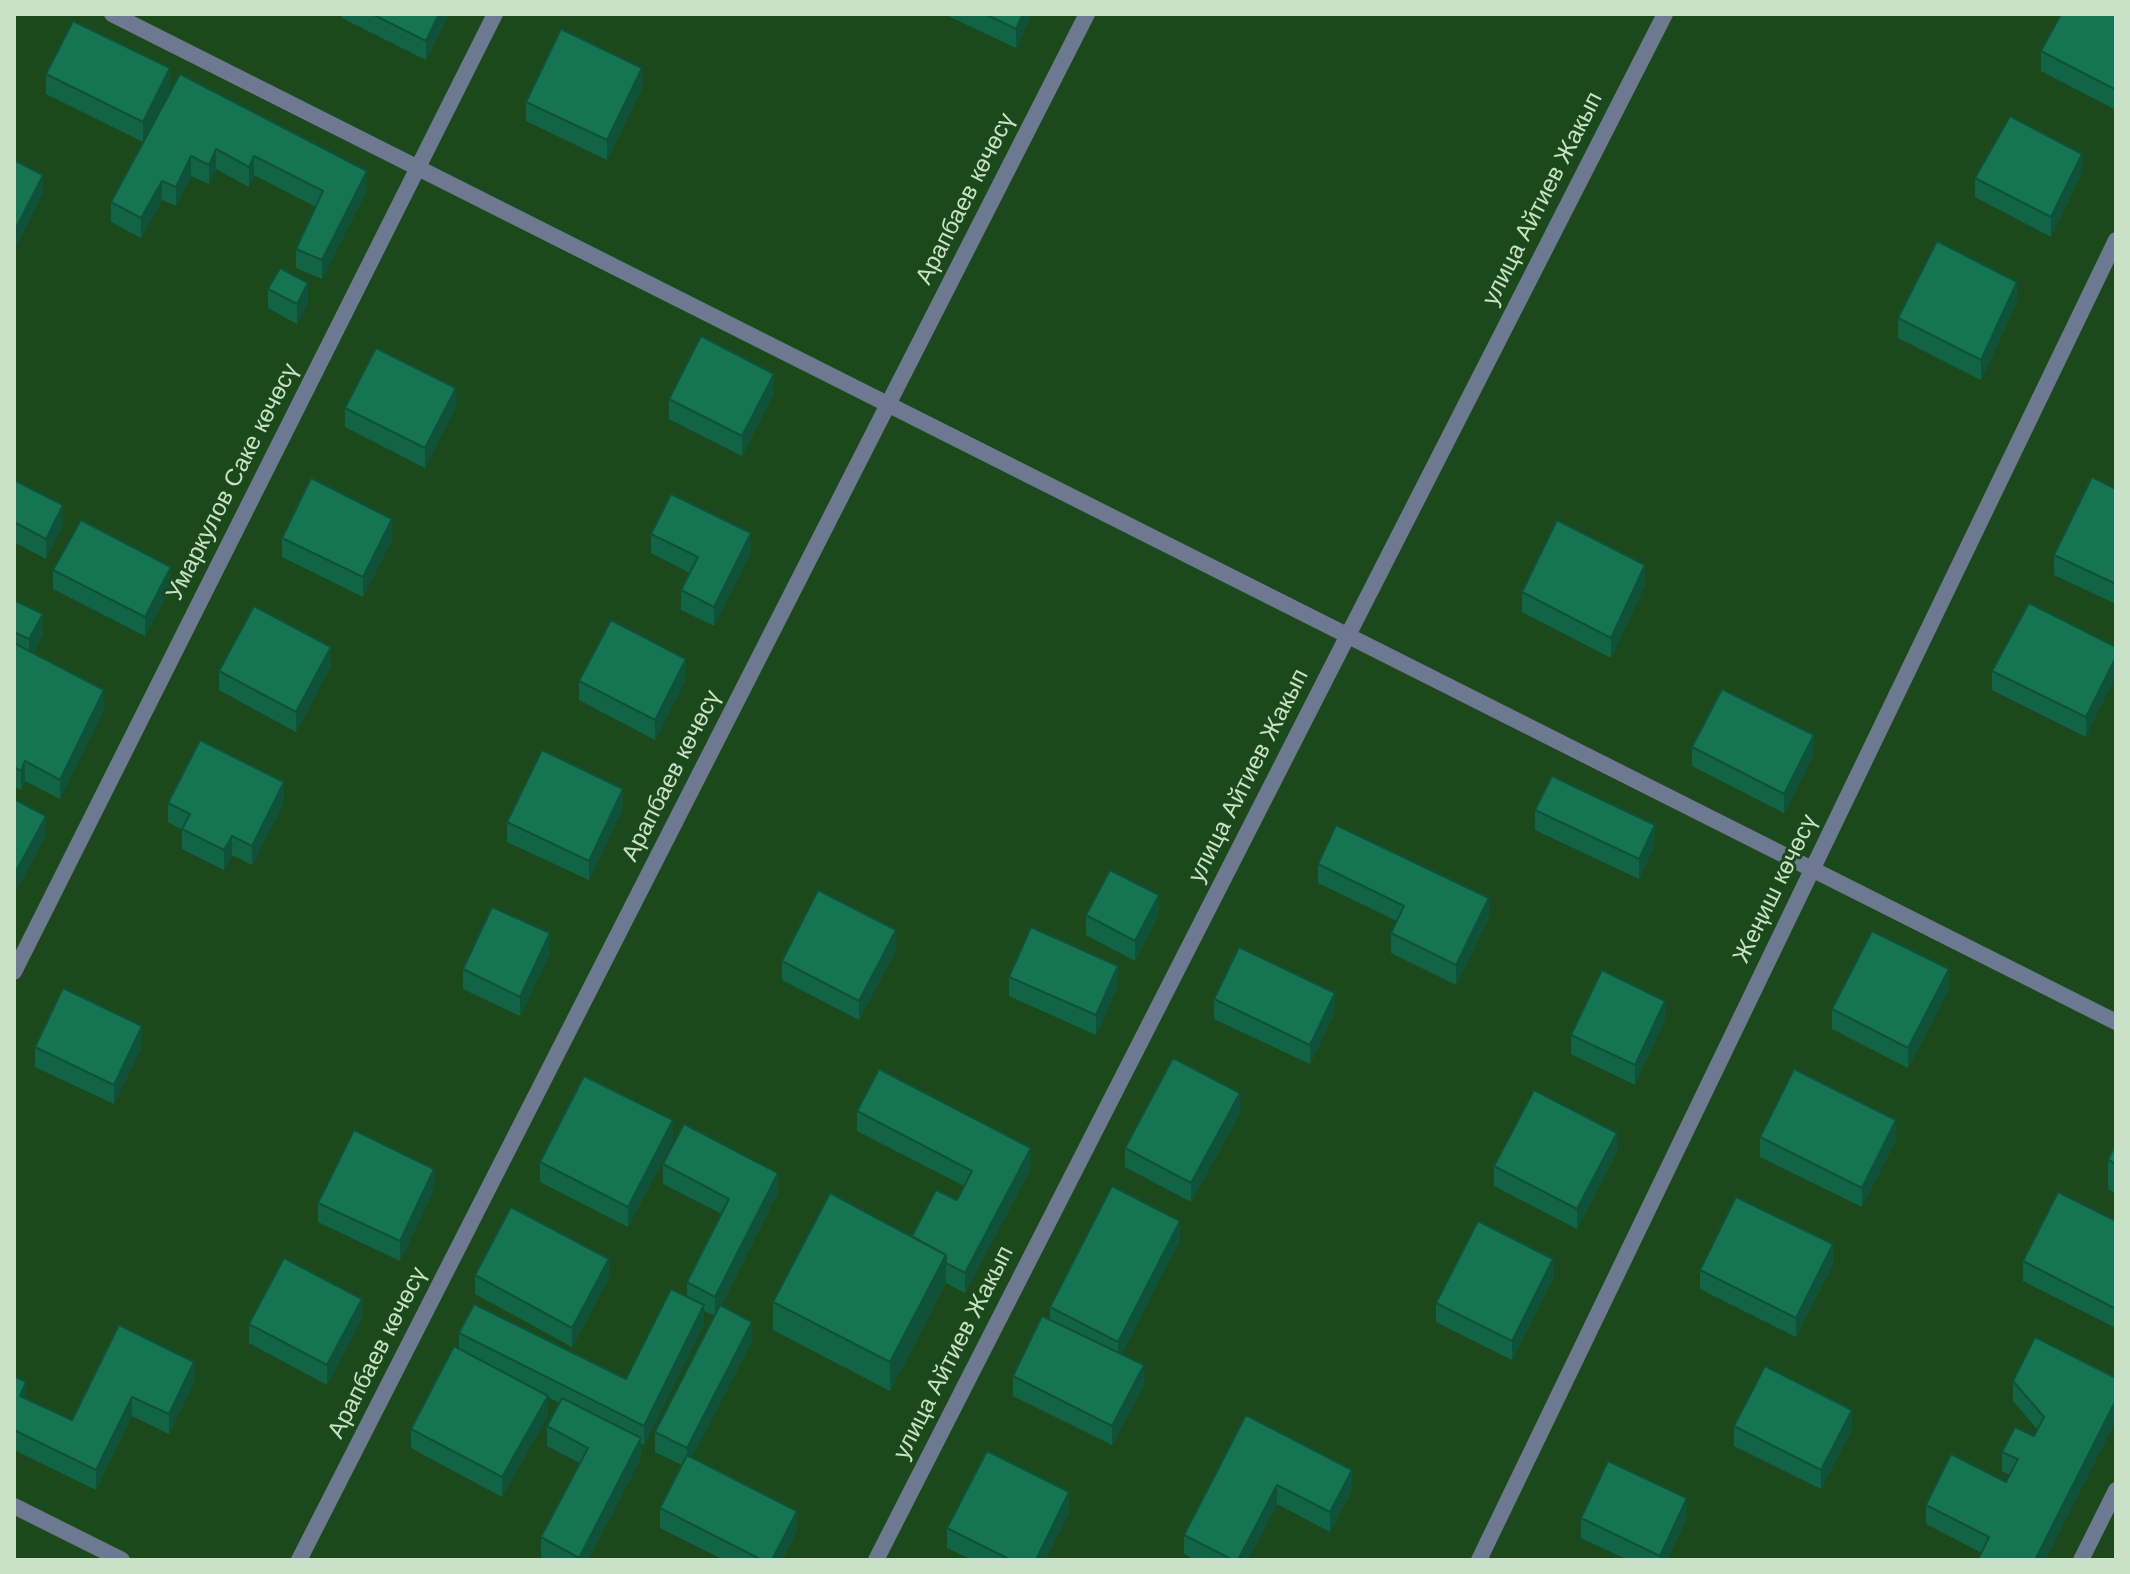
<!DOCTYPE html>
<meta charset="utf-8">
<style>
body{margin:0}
#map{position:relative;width:2130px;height:1574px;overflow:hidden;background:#1c491b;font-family:Arial,sans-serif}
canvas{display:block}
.frame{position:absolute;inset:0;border:16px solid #c9e1c7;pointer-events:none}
</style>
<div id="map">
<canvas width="2130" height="1574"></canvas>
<div class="frame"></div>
</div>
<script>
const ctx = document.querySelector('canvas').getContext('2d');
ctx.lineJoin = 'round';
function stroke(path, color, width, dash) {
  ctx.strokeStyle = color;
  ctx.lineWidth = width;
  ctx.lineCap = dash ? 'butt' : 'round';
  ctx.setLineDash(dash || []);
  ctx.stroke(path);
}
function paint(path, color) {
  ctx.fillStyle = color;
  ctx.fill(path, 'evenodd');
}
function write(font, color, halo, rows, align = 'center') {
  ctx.font = font + ' Arial,sans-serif';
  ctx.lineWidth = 6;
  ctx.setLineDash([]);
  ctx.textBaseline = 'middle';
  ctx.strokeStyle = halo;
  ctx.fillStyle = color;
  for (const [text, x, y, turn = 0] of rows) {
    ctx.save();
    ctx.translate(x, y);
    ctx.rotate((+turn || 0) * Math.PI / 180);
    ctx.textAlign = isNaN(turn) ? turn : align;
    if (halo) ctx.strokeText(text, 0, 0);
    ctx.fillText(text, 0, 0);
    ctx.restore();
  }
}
stroke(new Path2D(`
 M 112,14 L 2116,1022
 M 14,972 L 495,14
 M 14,1506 L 122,1560
 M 299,1560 L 1087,14
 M 876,1560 L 1665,14
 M 1479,1560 L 2116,240
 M 2081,1560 L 2116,1490`), '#6d7991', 16);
paint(new Path2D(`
 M 342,14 L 449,14 L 426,60 L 342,18 Z
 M 944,14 L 1032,14 L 1016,48 Z
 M 2116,14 L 2116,110 L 2041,71 L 2041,51 Z
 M 46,74 L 170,88 L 143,142 L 46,94 Z
 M 180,74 L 367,190 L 322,279 L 296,268 L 296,249 L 316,207 L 254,175 L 249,187 L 216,169 L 209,184 L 191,176 L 176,206 L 162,200 L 141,238 L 111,222 L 111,202 Z
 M 642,88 L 607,160 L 526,121 L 526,102 Z
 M 2082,173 L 2051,237 L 1975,197 L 1975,178 Z
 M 268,289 L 308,302 L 297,324 L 268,308 Z
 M 2017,302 L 1981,380 L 1898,338 L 1898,318 Z
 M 774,393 L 742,456 L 669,419 L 669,399 Z
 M 456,407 L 425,468 L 345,427 L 345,408 Z
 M 14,480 L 63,524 L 46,559 L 14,542 Z
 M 2116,489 L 2116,604 L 2054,575 L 2054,555 Z
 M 651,534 L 751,552 L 714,626 L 681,610 L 681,590 L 690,573 L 651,553 Z
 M 282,538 L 392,539 L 363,597 L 282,557 Z
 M 53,570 L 171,587 L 145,636 L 53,589 Z
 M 1645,585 L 1611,658 L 1522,612 L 1522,592 Z
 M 14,600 L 43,634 L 33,653 L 104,709 L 60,799 L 25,781 L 21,790 L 14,787 Z
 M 2116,647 L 2086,737 L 1992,690 L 1992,671 Z
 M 331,666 L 296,732 L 219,690 L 219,671 Z
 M 686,679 L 655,740 L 579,700 L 579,681 Z
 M 1692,747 L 1814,755 L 1784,813 L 1692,766 Z
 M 14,799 L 46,835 L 15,893 L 14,892 Z
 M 284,802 L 252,865 L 232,855 L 224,870 L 182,849 L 182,830 L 168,822 L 168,803 Z
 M 623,808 L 589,880 L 507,842 L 507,822 Z
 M 1535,810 L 1655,844 L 1639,879 L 1535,830 Z
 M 1318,864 L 1489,917 L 1456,985 L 1391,953 L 1391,933 L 1397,921 L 1318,883 Z
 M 1159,914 L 1135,961 L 1086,935 L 1086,915 Z
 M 896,950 L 859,1020 L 782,980 L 782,961 Z
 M 550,953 L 520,1016 L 463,989 L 463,969 Z
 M 1009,977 L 1118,986 L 1096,1035 L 1009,996 Z
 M 1949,989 L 1908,1068 L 1832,1029 L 1832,1009 Z
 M 1214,999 L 1335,1012 L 1310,1064 L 1214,1019 Z
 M 1665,1020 L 1635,1085 L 1571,1054 L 1571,1035 Z
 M 142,1046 L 114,1104 L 35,1067 L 35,1047 Z
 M 857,1111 L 1031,1168 L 965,1293 L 946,1283 L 890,1391 L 773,1330 L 773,1302 L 912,1236 L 957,1200 L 964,1186 L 857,1131 Z
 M 1240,1113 L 1191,1202 L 1125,1167 L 1125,1148 Z
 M 1760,1137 L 1896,1140 L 1862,1207 L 1760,1157 Z
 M 673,1140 L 628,1227 L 540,1182 L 540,1162 Z
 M 2116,1144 L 2116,1193 L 2108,1189 L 2108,1160 Z
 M 1617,1152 L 1577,1229 L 1494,1186 L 1494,1166 Z
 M 663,1164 L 778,1192 L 721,1305 L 752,1341 L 692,1457 L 797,1530 L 782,1560 L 724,1560 L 660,1528 L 660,1508 L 682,1465 L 655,1452 L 655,1432 L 715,1316 L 704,1311 L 704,1325 L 644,1445 L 641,1444 L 641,1458 L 588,1560 L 547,1560 L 541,1557 L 541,1537 L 580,1463 L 547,1446 L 547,1426 L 559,1403 L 548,1397 L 548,1415 L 502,1497 L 411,1448 L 411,1429 L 459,1348 L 459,1333 L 626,1379 L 687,1297 L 687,1282 L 722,1214 L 663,1184 Z
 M 434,1189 L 400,1261 L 318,1222 L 318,1203 Z
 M 2116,1221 L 2116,1328 L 2023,1281 L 2023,1261 Z
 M 1180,1240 L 1121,1354 L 1144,1385 L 1112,1445 L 1013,1396 L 1013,1376 L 1050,1320 L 1050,1307 Z
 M 1833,1264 L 1796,1337 L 1700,1289 L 1700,1270 Z
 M 475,1275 L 609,1278 L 572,1347 L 475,1294 Z
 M 1553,1279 L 1512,1360 L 1436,1322 L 1436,1303 Z
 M 362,1318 L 327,1385 L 249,1343 L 249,1324 Z
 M 119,1325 L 194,1382 L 169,1434 L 132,1416 L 96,1490 L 14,1450 L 14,1376 L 26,1399 L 72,1420 Z
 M 2116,1378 L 2116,1420 L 2045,1560 L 1982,1553 L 1926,1524 L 1926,1505 L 2006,1482 L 2010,1475 L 2002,1471 L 2002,1452 L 2034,1436 L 2037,1429 L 2013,1401 L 2013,1381 Z
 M 1246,1415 L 1352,1490 L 1330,1532 L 1277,1504 L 1248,1560 L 1195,1560 L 1184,1554 L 1184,1535 Z
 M 1734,1426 L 1852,1429 L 1821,1489 L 1734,1446 Z
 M 1069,1512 L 1045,1560 L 972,1560 L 947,1548 L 947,1528 Z
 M 1581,1518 L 1687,1518 L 1667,1560 L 1628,1560 L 1581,1538 Z`), '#126447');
paint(new Path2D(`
 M 439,14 L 449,14 L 426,60 L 426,41 Z
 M 1023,14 L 1032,14 L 1016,48 L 1016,29 Z
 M 170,68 L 170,88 L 143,142 L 143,122 Z
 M 642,68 L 642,88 L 607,160 L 607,140 Z
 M 216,149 L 216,169 L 209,184 L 209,165 Z
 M 2082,154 L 2082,173 L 2051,237 L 2051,217 Z
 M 191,156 L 191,176 L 176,206 L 176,187 Z
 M 254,156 L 254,175 L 249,187 L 249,167 Z
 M 367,171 L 367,190 L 322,279 L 322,260 Z
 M 43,175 L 43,194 L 14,252 L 14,232 Z
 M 162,181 L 162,200 L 141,238 L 141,218 Z
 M 2017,282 L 2017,302 L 1981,380 L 1981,360 Z
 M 308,283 L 308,302 L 297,324 L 297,304 Z
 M 774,374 L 774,393 L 742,456 L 742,436 Z
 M 456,388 L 456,407 L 425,468 L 425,448 Z
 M 63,505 L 63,524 L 46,559 L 46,539 Z
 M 392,519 L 392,539 L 363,597 L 363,577 Z
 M 751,533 L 751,552 L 714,626 L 714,607 Z
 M 1645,565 L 1645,585 L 1611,658 L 1611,638 Z
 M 171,567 L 171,587 L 145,636 L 145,617 Z
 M 43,614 L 43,634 L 29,659 L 29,639 Z
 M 331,647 L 331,666 L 296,732 L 296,712 Z
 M 2116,657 L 2116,676 L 2086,737 L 2086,717 Z
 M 686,659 L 686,679 L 655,740 L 655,720 Z
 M 104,690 L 104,709 L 60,799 L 60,780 Z
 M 1814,735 L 1814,755 L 1784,813 L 1784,794 Z
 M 25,761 L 25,781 L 21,790 L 21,771 Z
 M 284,782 L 284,802 L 252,865 L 252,846 Z
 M 623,789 L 623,808 L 589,880 L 589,861 Z
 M 46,816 L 46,835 L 15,893 L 15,873 Z
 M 1655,825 L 1655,844 L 1639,879 L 1639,859 Z
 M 232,836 L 232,855 L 224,870 L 224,850 Z
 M 1159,895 L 1159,914 L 1135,961 L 1135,941 Z
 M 1489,898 L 1489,917 L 1456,985 L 1456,965 Z
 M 896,930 L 896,950 L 859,1020 L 859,1001 Z
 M 550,933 L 550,953 L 520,1016 L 520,997 Z
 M 1118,966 L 1118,986 L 1096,1035 L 1096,1015 Z
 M 1949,969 L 1949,989 L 1908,1068 L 1908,1048 Z
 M 1335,993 L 1335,1012 L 1310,1064 L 1310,1045 Z
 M 1665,1001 L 1665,1020 L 1635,1085 L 1635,1065 Z
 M 142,1026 L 142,1046 L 114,1104 L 114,1085 Z
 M 1240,1093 L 1240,1113 L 1191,1202 L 1191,1183 Z
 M 673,1120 L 673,1140 L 628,1227 L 628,1207 Z
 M 1896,1120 L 1896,1140 L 1862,1207 L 1862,1188 Z
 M 1617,1133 L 1617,1152 L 1577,1229 L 1577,1209 Z
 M 1031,1148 L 1031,1168 L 965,1293 L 965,1273 Z
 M 434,1169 L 434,1189 L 400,1261 L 400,1241 Z
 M 778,1173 L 778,1192 L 715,1316 L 715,1297 Z
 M 1180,1221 L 1180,1240 L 1118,1362 L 1118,1342 Z
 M 1833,1244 L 1833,1264 L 1796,1337 L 1796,1318 Z
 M 946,1255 L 946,1283 L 890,1391 L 890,1362 Z
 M 609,1259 L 609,1278 L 572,1347 L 572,1328 Z
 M 1553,1259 L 1553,1279 L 1512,1360 L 1512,1341 Z
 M 362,1299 L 362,1318 L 327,1385 L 327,1365 Z
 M 704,1305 L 704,1325 L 644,1445 L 644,1426 Z
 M 752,1322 L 752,1341 L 687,1467 L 687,1448 Z
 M 194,1362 L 194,1382 L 169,1434 L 169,1414 Z
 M 1144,1365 L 1144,1385 L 1112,1445 L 1112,1426 Z
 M 26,1382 L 26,1402 L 20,1396 Z
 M 548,1396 L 548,1415 L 502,1497 L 502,1477 Z
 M 132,1397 L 132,1416 L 96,1490 L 96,1470 Z
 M 2116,1400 L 2116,1420 L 2045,1560 L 2035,1560 Z
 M 1852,1410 L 1852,1429 L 1821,1489 L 1821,1470 Z
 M 641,1438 L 641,1458 L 588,1560 L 579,1560 Z
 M 1352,1470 L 1352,1490 L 1330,1532 L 1330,1512 Z
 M 1277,1485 L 1277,1504 L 1248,1560 L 1238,1560 Z
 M 1069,1492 L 1069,1512 L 1045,1560 L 1036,1560 Z
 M 1687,1498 L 1687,1518 L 1667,1560 L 1660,1560 L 1660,1556 Z
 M 797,1511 L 797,1530 L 782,1560 L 772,1560 Z`), '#0f5139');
const building = new Path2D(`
 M 372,14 L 439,14 L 426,41 Z
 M 985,14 L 1023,14 L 1016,29 Z
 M 2061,14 L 2116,14 L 2116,90 L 2041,51 Z
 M 73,21 L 170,68 L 143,122 L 46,74 Z
 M 561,29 L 642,68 L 607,140 L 526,102 Z
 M 180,74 L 367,171 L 322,260 L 296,249 L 323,191 L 254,156 L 249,167 L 216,149 L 209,165 L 191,156 L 176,187 L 162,181 L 141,218 L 111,202 Z
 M 2010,116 L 2082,154 L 2051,217 L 1975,178 Z
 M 14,160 L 43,175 L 14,232 Z
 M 1937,241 L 2017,282 L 1981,360 L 1898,318 Z
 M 280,268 L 308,283 L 297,304 L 268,289 Z
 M 701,336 L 774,374 L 742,436 L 669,399 Z
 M 376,348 L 456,388 L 425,448 L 345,408 Z
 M 2092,477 L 2116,489 L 2116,584 L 2054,555 Z
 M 311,478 L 392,519 L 363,577 L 282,538 Z
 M 14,480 L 63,505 L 46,539 L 14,522 Z
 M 671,494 L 751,533 L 714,607 L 681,590 L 698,557 L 651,534 Z
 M 81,520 L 171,567 L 145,617 L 53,570 Z
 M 1557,520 L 1645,565 L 1611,638 L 1522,592 Z
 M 14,600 L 43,614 L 29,639 L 14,632 Z
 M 2029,603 L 2116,647 L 2116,657 L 2086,717 L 1992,671 Z
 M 254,606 L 331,647 L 296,712 L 219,671 Z
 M 611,620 L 686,659 L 655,720 L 579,681 Z
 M 14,643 L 104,690 L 60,780 L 25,761 L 21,771 L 14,767 Z
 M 1722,689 L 1814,735 L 1784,794 L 1692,747 Z
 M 200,740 L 284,782 L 252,846 L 232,836 L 224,850 L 182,829 L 190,814 L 168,803 Z
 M 542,750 L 623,789 L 589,861 L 507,822 Z
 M 1552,776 L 1655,825 L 1639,859 L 1535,810 Z
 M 14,799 L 46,816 L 15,873 L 14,872 Z
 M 1336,825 L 1489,898 L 1456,965 L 1391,933 L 1404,906 L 1318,864 Z
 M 1110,870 L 1159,895 L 1135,941 L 1086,915 Z
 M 818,890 L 896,930 L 859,1001 L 782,961 Z
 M 492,907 L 550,933 L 520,997 L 463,969 Z
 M 1031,927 L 1118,966 L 1096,1015 L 1009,977 Z
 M 1872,931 L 1949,969 L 1908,1048 L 1832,1009 Z
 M 1239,947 L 1335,993 L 1310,1045 L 1214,999 Z
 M 1602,970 L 1665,1001 L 1635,1065 L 1571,1035 Z
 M 63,988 L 142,1026 L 114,1085 L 35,1047 Z
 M 1173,1058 L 1240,1093 L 1191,1183 L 1125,1148 Z
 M 879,1069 L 1031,1148 L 965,1273 L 946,1263 L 946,1255 L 912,1236 L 936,1190 L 957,1200 L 972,1171 L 857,1111 Z
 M 1794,1069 L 1896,1120 L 1862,1188 L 1760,1137 Z
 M 584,1076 L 673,1120 L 628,1207 L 540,1162 Z
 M 1534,1090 L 1617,1133 L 1577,1209 L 1494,1166 Z
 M 684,1124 L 778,1173 L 715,1297 L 687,1282 L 729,1199 L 663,1164 Z
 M 354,1130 L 434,1169 L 400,1241 L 318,1203 Z
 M 2116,1144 L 2116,1164 L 2108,1160 Z
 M 1112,1186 L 1180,1221 L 1118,1342 L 1050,1307 Z
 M 2058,1192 L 2116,1221 L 2116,1309 L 2023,1261 Z
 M 830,1193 L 946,1255 L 890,1362 L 773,1302 Z
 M 1736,1197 L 1833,1244 L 1796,1318 L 1700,1270 Z
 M 511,1207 L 609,1259 L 572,1328 L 475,1275 Z
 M 1478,1221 L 1553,1259 L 1512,1341 L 1436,1303 Z
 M 284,1258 L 362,1299 L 327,1365 L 249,1324 Z
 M 671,1289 L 704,1305 L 644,1426 L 459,1333 L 474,1304 L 626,1379 Z
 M 720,1305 L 752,1322 L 687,1448 L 655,1432 Z
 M 1042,1316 L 1144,1365 L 1112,1426 L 1013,1376 Z
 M 119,1325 L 194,1362 L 169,1414 L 132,1397 L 96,1470 L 14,1430 L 14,1376 L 26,1382 L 20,1396 L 72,1420 Z
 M 2035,1337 L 2116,1378 L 2116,1400 L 2035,1560 L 1978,1560 L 1989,1537 L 1926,1505 L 1951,1454 L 2006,1482 L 2018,1459 L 2002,1452 L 2015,1427 L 2034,1436 L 2044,1417 L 2013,1381 Z
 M 454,1346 L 548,1396 L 502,1477 L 411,1429 Z
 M 1765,1366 L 1852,1410 L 1821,1470 L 1734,1426 Z
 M 562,1398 L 641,1438 L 579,1558 L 541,1537 L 588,1448 L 547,1426 Z
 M 1246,1415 L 1352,1470 L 1330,1512 L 1277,1485 L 1238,1560 L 1233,1560 L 1184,1535 Z
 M 987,1451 L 1069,1492 L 1036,1560 L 1011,1560 L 947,1528 Z
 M 687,1455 L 797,1511 L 772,1560 L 762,1560 L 660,1508 Z
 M 1608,1461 L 1687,1498 L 1660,1556 L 1581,1518 Z`);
paint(building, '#157452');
stroke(building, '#0f5139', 2);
write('24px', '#c9e1c7', '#1c491b', [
 ["Арапбаев көчөсү",966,199,-63],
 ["улица Айтиев Жакып",1543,199,-63],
 ["Умаркулов Саке көчөсү",233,482,-63],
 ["Арапбаев көчөсү",672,776,-63],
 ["улица Айтиев Жакып",1249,776,-63],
 ["Жеңиш көчөсү",1776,889,-64],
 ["Арапбаев көчөсү",378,1353,-63],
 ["улица Айтиев Жакып",954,1353,-63]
]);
</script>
